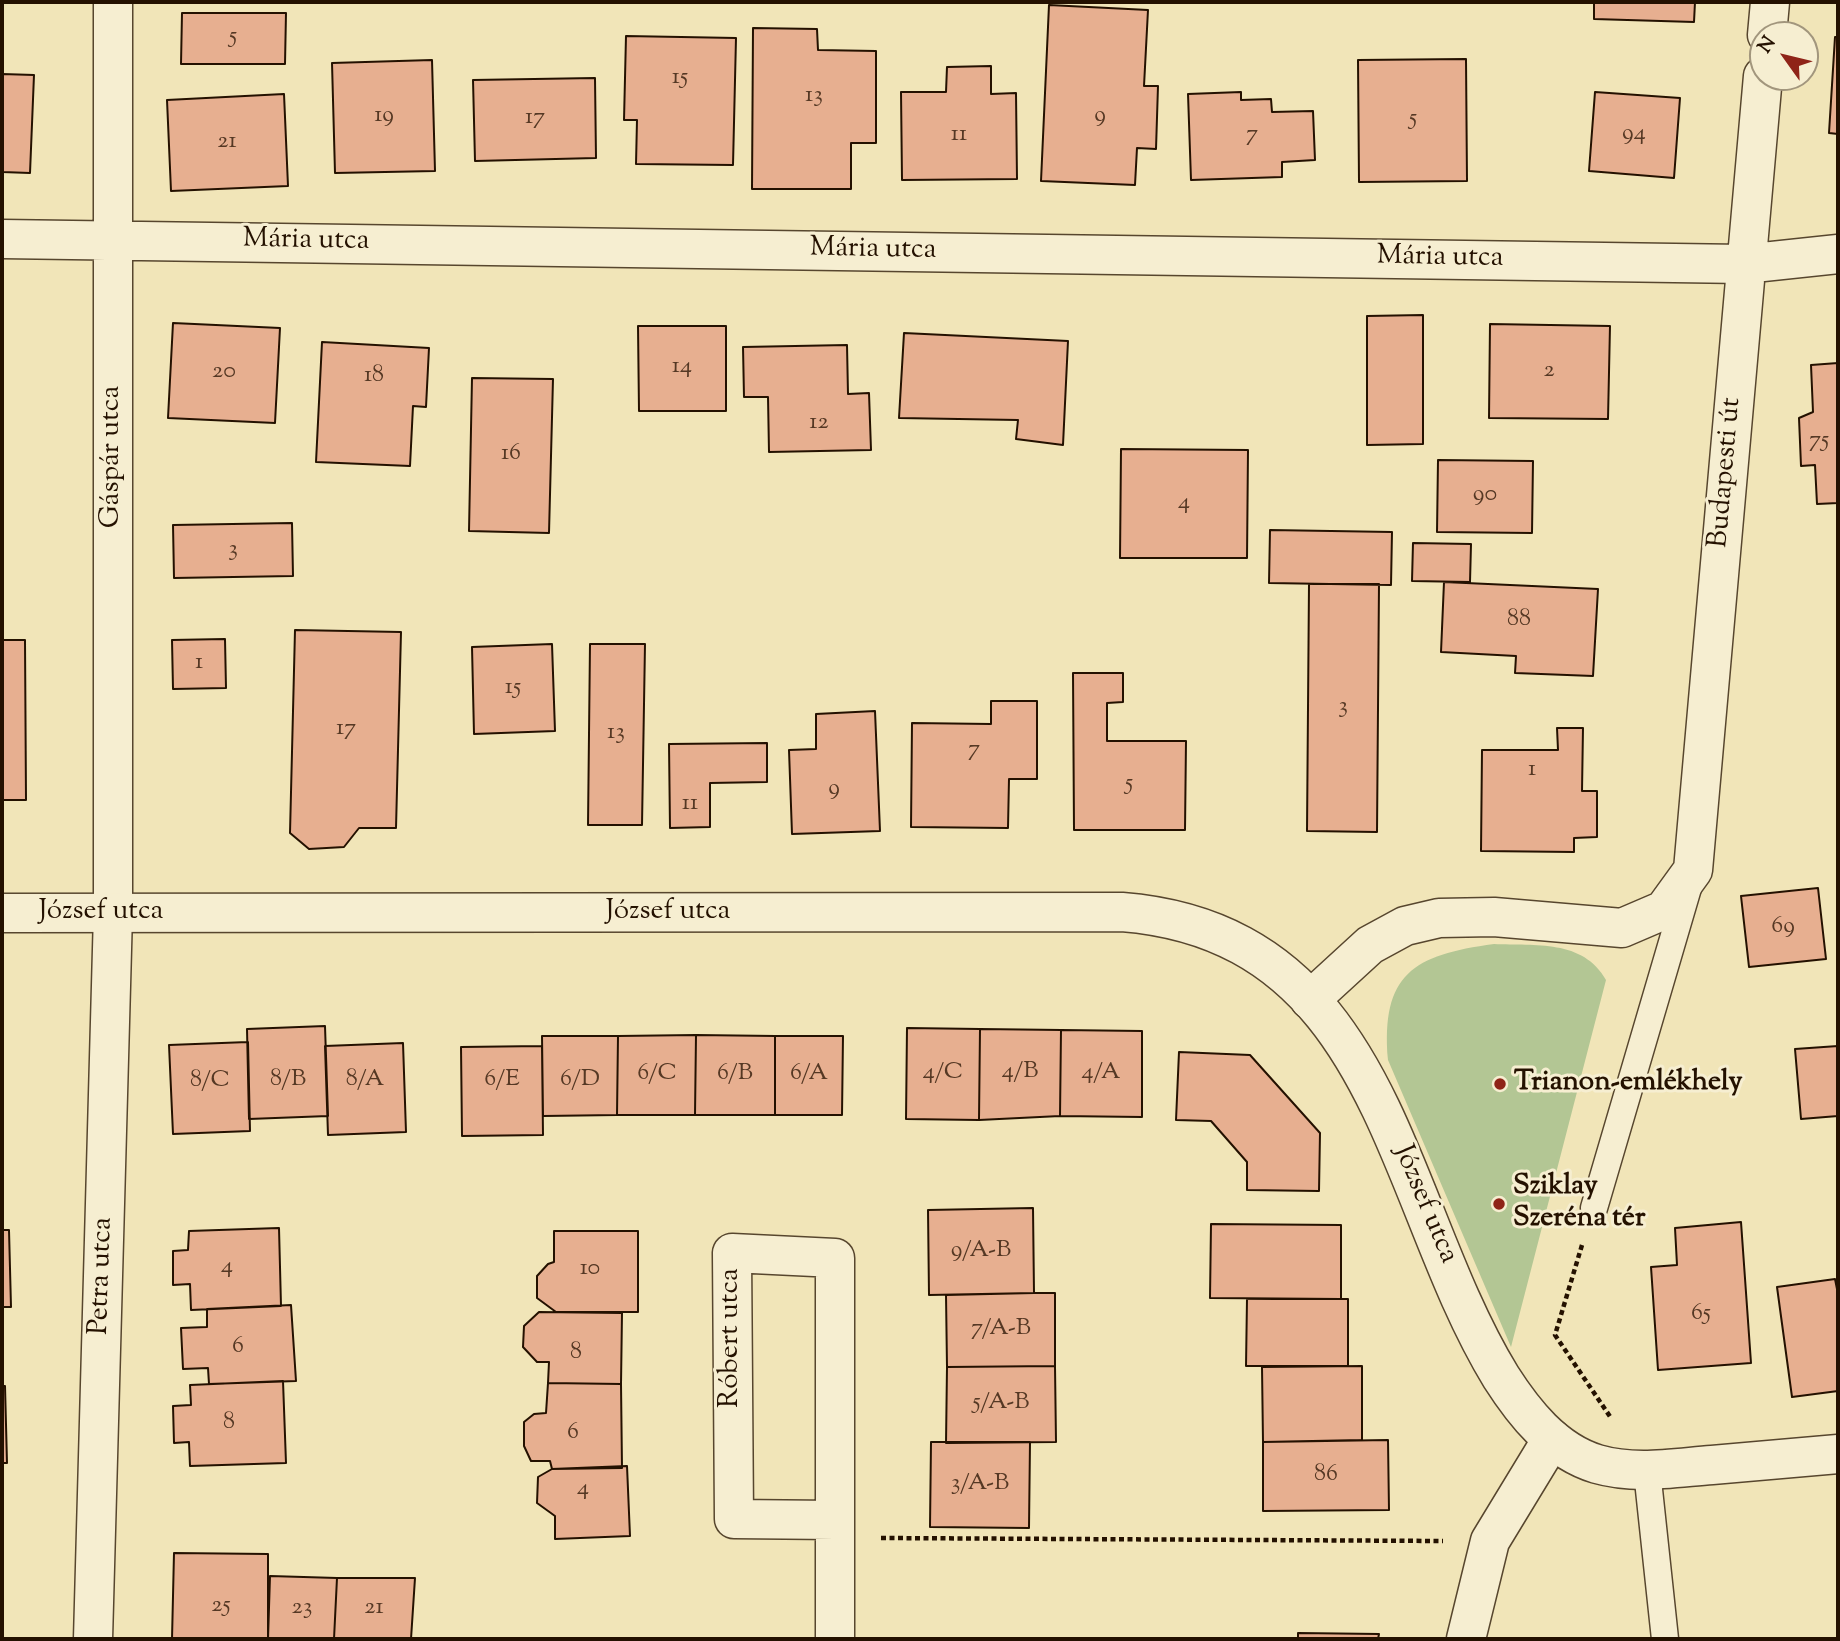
<!DOCTYPE html>
<meta charset="utf-8">
<style>
body{margin:0}
#map{position:relative;width:1840px;height:1641px;overflow:hidden;background:#f1e5b8;font-family:"Sorts Mill Goudy",serif}
canvas{display:block}
.frame{position:absolute;inset:0;border:4px solid #241100;pointer-events:none}
.north{position:absolute;left:1749px;top:21px;width:70px;height:70px;box-sizing:border-box;background:#f6eed1;border:2px solid #a2967d;border-radius:50%;rotate:304deg;font-size:19px;font-weight:700;line-height:28px;text-align:center;color:#241100}
.north::after{content:'';display:block;margin:auto;width:24px;height:32px;background:#8f2418;clip-path:polygon(50% 0,100% 100%,50% 72%,0 100%)}
</style>
<div id="map">
<canvas width="1840" height="1641"></canvas>
<div class="frame"></div>
<div class="north">N</div>
</div>
<script>
const ctx = document.querySelector('canvas').getContext('2d');
ctx.lineJoin = 'round';
function paint(path, color) {
  ctx.fillStyle = color;
  ctx.fill(path, 'evenodd');
}
function stroke(path, color, width, dash) {
  ctx.strokeStyle = color;
  ctx.lineWidth = width;
  ctx.lineCap = dash ? 'butt' : 'round';
  ctx.setLineDash(dash || []);
  ctx.stroke(path);
}
function write(font, color, halo, rows, align = 'center') {
  ctx.font = font + ' "Sorts Mill Goudy",serif';
  ctx.lineWidth = 6;
  ctx.setLineDash([]);
  ctx.textBaseline = 'middle';
  ctx.strokeStyle = halo;
  ctx.fillStyle = color;
  for (const [text, x, y, turn = 0] of rows) {
    ctx.save();
    ctx.translate(x, y);
    ctx.rotate((+turn || 0) * Math.PI / 180);
    ctx.textAlign = isNaN(turn) ? turn : align;
    if (halo) ctx.strokeText(text, 0, 0);
    ctx.fillText(text, 0, 0);
    ctx.restore();
  }
}
paint(new Path2D(`
 M 1494,944 C 1535,946 1583,939 1606,980 L 1511,1347 L 1388,1060 C 1381,974 1413,955 1494,944 Z`), '#b3c694');
const building = new Path2D(`
 M 1594,2 L 1695,2 L 1694,22 L 1594,19 Z
 M 1049,5 L 1148,10 L 1144,86 L 1158,86 L 1156,149 L 1137,148 L 1135,185 L 1041,181 Z
 M 182,13 L 286,13 L 285,64 L 181,64 Z
 M 753,28 L 817,29 L 818,50 L 876,51 L 876,143 L 851,143 L 851,189 L 752,189 Z
 M 626,36 L 736,38 L 733,165 L 636,164 L 637,120 L 624,120 Z
 M 1835,37 L 1838,37 L 1838,134 L 1829,133 Z
 M 1466,59 L 1467,181 L 1359,182 L 1358,60 Z
 M 432,60 L 435,171 L 335,173 L 332,63 Z
 M 991,66 L 991,94 L 1016,93 L 1017,179 L 902,180 L 901,92 L 946,92 L 947,67 Z
 M 2,74 L 34,75 L 30,173 L 2,172 Z
 M 595,78 L 596,158 L 475,161 L 473,80 Z
 M 1241,92 L 1241,100 L 1271,99 L 1272,112 L 1313,111 L 1315,160 L 1282,162 L 1282,177 L 1191,180 L 1188,94 Z
 M 1595,92 L 1680,98 L 1674,178 L 1589,171 Z
 M 284,94 L 288,186 L 171,191 L 167,100 Z
 M 1423,315 L 1423,444 L 1367,445 L 1367,316 Z
 M 173,323 L 280,328 L 275,423 L 168,418 Z
 M 1490,324 L 1610,326 L 1608,419 L 1489,418 Z
 M 638,326 L 726,326 L 726,411 L 639,411 Z
 M 904,333 L 1068,341 L 1063,445 L 1016,439 L 1018,420 L 899,418 Z
 M 322,342 L 429,348 L 426,407 L 413,406 L 410,466 L 316,462 Z
 M 847,345 L 848,394 L 869,393 L 871,450 L 769,452 L 768,397 L 744,397 L 743,347 Z
 M 1838,363 L 1838,503 L 1817,504 L 1815,465 L 1801,466 L 1799,418 L 1813,412 L 1811,365 Z
 M 472,378 L 553,379 L 549,533 L 469,531 Z
 M 1121,449 L 1248,450 L 1247,558 L 1120,558 Z
 M 1438,460 L 1533,461 L 1532,533 L 1437,532 Z
 M 292,523 L 293,576 L 174,578 L 173,525 Z
 M 1270,530 L 1392,532 L 1391,585 L 1269,583 Z
 M 1413,543 L 1471,544 L 1470,582 L 1412,581 Z
 M 1444,582 L 1598,589 L 1593,676 L 1515,673 L 1516,656 L 1441,652 Z
 M 1309,584 L 1379,584 L 1377,832 L 1307,831 Z
 M 295,630 L 401,632 L 396,828 L 359,828 L 344,847 L 309,849 L 290,833 Z
 M 225,639 L 226,688 L 173,689 L 172,640 Z
 M 2,640 L 25,640 L 26,800 L 2,800 Z
 M 552,644 L 555,731 L 474,734 L 472,647 Z
 M 590,644 L 645,644 L 642,825 L 588,825 Z
 M 1073,673 L 1123,673 L 1123,702 L 1107,703 L 1107,741 L 1186,741 L 1185,830 L 1074,830 Z
 M 991,701 L 1037,701 L 1037,779 L 1009,779 L 1008,828 L 911,827 L 912,723 L 991,724 Z
 M 875,711 L 880,831 L 792,834 L 789,750 L 816,749 L 816,714 Z
 M 1557,728 L 1583,728 L 1582,791 L 1597,791 L 1597,837 L 1574,838 L 1574,852 L 1481,851 L 1482,750 L 1558,750 Z
 M 767,743 L 767,782 L 710,783 L 710,827 L 670,828 L 669,744 Z
 M 1818,888 L 1826,959 L 1749,967 L 1741,896 Z
 M 325,1026 L 328,1116 L 249,1119 L 247,1029 Z
 M 907,1028 L 980,1029 L 979,1120 L 906,1119 Z
 M 980,1029 L 1061,1030 L 1060,1116 L 979,1120 Z
 M 1061,1030 L 1142,1031 L 1142,1117 L 1060,1116 Z
 M 696,1035 L 695,1115 L 617,1115 L 618,1036 Z
 M 696,1035 L 775,1036 L 775,1115 L 695,1115 Z
 M 542,1036 L 618,1036 L 617,1115 L 543,1116 Z
 M 775,1036 L 843,1036 L 842,1115 L 775,1115 Z
 M 248,1042 L 250,1131 L 173,1134 L 169,1045 Z
 M 403,1043 L 406,1132 L 328,1135 L 325,1046 Z
 M 542,1046 L 543,1135 L 462,1136 L 461,1047 Z
 M 1838,1046 L 1838,1116 L 1801,1119 L 1795,1049 Z
 M 1179,1052 L 1250,1055 L 1320,1133 L 1319,1191 L 1247,1190 L 1247,1162 L 1211,1121 L 1176,1120 Z
 M 1033,1208 L 1034,1293 L 929,1295 L 928,1210 Z
 M 1741,1222 L 1751,1363 L 1658,1370 L 1651,1267 L 1677,1265 L 1675,1228 Z
 M 1211,1224 L 1341,1225 L 1341,1299 L 1210,1298 Z
 M 279,1228 L 281,1306 L 191,1310 L 190,1284 L 173,1285 L 173,1251 L 188,1250 L 189,1231 Z
 M 2,1230 L 9,1230 L 11,1307 L 2,1307 Z
 M 554,1231 L 638,1231 L 638,1312 L 556,1312 L 537,1298 L 537,1276 L 548,1264 L 554,1262 Z
 M 1835,1279 L 1838,1294 L 1838,1391 L 1792,1397 L 1777,1287 Z
 M 1034,1293 L 1055,1293 L 1055,1366 L 947,1367 L 946,1295 Z
 M 1247,1299 L 1348,1299 L 1348,1366 L 1246,1366 Z
 M 291,1305 L 296,1381 L 209,1384 L 208,1368 L 183,1369 L 181,1328 L 207,1327 L 207,1309 Z
 M 539,1312 L 622,1313 L 621,1384 L 548,1383 L 549,1362 L 537,1362 L 523,1347 L 524,1326 Z
 M 1055,1366 L 1056,1442 L 946,1443 L 947,1367 Z
 M 1362,1366 L 1362,1440 L 1263,1442 L 1262,1367 Z
 M 283,1381 L 286,1463 L 190,1466 L 189,1442 L 174,1443 L 173,1406 L 191,1405 L 190,1385 Z
 M 548,1383 L 621,1384 L 622,1468 L 552,1469 L 550,1461 L 531,1461 L 524,1446 L 524,1422 L 534,1414 L 546,1413 Z
 M 2,1386 L 5,1386 L 7,1463 L 2,1463 Z
 M 1388,1440 L 1389,1510 L 1263,1511 L 1263,1442 Z
 M 931,1442 L 1030,1442 L 1029,1528 L 930,1527 Z
 M 627,1466 L 630,1536 L 555,1539 L 555,1516 L 537,1503 L 538,1477 L 552,1469 Z
 M 174,1553 L 268,1554 L 268,1639 L 172,1639 Z
 M 270,1576 L 337,1578 L 334,1639 L 268,1639 Z
 M 337,1578 L 415,1578 L 411,1639 L 334,1639 Z
 M 1298,1633 L 1379,1634 L 1378,1639 L 1298,1639 Z`);
paint(building, '#e7af90');
stroke(building, '#241100', 2);
const service = new Path2D(`
 M 1594,1208 L 1688,888
 M 1647,1471 L 1665,1639`);
const minor = new Path2D(`
 M 1767,35 L 1770,2
 M 2,239 L 1744,264 L 1838,254
 M 1310,1000 L 1370,945 L 1405,926 L 1439,918 L 1494,917 L 1622,928 L 1664,910 L 1693,870 L 1763,76
 M 93,1639 L 113,913 L 113,2
 M 835,1639 L 835,1258 L 732,1253 L 734,1519 L 835,1520
 M 1466,1639 L 1490,1541 L 1552,1439`);
const tertiary = new Path2D(`
 M 2,913 L 1122,912 C 1385,933 1392,1199 1501,1377 C 1524,1413 1554,1451 1597,1464 C 1635,1475 1673,1468 1712,1465 C 1754,1461 1796,1458 1838,1454`);
stroke(service, '#57462e', 29);
stroke(minor, '#57462e', 41);
stroke(tertiary, '#57462e', 41);
stroke(new Path2D(`
 M 1582,1245 L 1555,1335 L 1611,1418
 M 881,1538 L 1443,1541`), '#241100', 4.5, [5, 3.5]);
stroke(service, '#f6eed1', 26);
stroke(minor, '#f6eed1', 38);
stroke(tertiary, '#f6eed1', 38);
for (const [x, y, r, color] of [
 [1500,1084,7,"#8f2418"],
 [1499,1204,7,"#8f2418"]
]) {
  const dot = new Path2D();
  dot.arc(x, y, r, 0, 2 * Math.PI);
  ctx.fillStyle = color;
  ctx.fill(dot);
  stroke(dot, '#f6eed1', 2.5);
}
write('24px', '#553824', null, [
 ["5",233,38],
 ["15",680,79],
 ["13",814,97],
 ["19",384,117],
 ["9",1100,117],
 ["17",535,119],
 ["5",1413,120],
 ["94",1634,135],
 ["11",959,136],
 ["7",1252,136],
 ["21",227,143],
 ["14",682,368],
 ["2",1549,372],
 ["20",224,373],
 ["18",374,377],
 ["12",819,424],
 ["75",1819,442],
 ["16",511,455],
 ["90",1485,496],
 ["4",1184,504],
 ["3",233,551],
 ["88",1519,621],
 ["1",199,664],
 ["15",513,689],
 ["3",1343,708],
 ["17",346,730],
 ["13",616,734],
 ["7",974,751],
 ["1",1532,771],
 ["5",1129,785],
 ["9",834,790],
 ["11",690,805],
 ["69",1783,928],
 ["4/B",1020,1073],
 ["4/C",943,1074],
 ["4/A",1101,1074],
 ["6/C",657,1075],
 ["6/B",735,1075],
 ["6/A",809,1075],
 ["8/B",288,1081],
 ["8/A",365,1081],
 ["6/E",502,1081],
 ["6/D",580,1081],
 ["8/C",210,1082],
 ["9/A-B",981,1252],
 ["4",227,1268],
 ["10",590,1270],
 ["65",1701,1315],
 ["7/A-B",1001,1330],
 ["6",238,1348],
 ["8",576,1354],
 ["5/A-B",1001,1404],
 ["8",229,1424],
 ["6",573,1434],
 ["86",1326,1476],
 ["3/A-B",980,1485],
 ["4",583,1490],
 ["25",221,1607],
 ["23",302,1609],
 ["21",374,1609]
]);
write('28px', '#241100', '#f6eed1', [
 ["Mária utca",306,242,1],
 ["Mária utca",873,251,1],
 ["Mária utca",1440,259,1],
 ["Gáspár utca",113,457,-90],
 ["Budapesti út",1727,473,-85],
 ["József utca",101,913],
 ["József utca",668,913],
 ["József utca",1424,1205,67],
 ["Petra utca",103,1276,-88],
 ["Róbert utca",732,1338,-90]
]);
write('bold 28px', '#241100', '#f6eed1', [
 ["Trianon-emlékhely",1514,1084],
 ["Sziklay",1513,1188],
 ["Szeréna tér",1513,1220]
], 'left');
</script>
